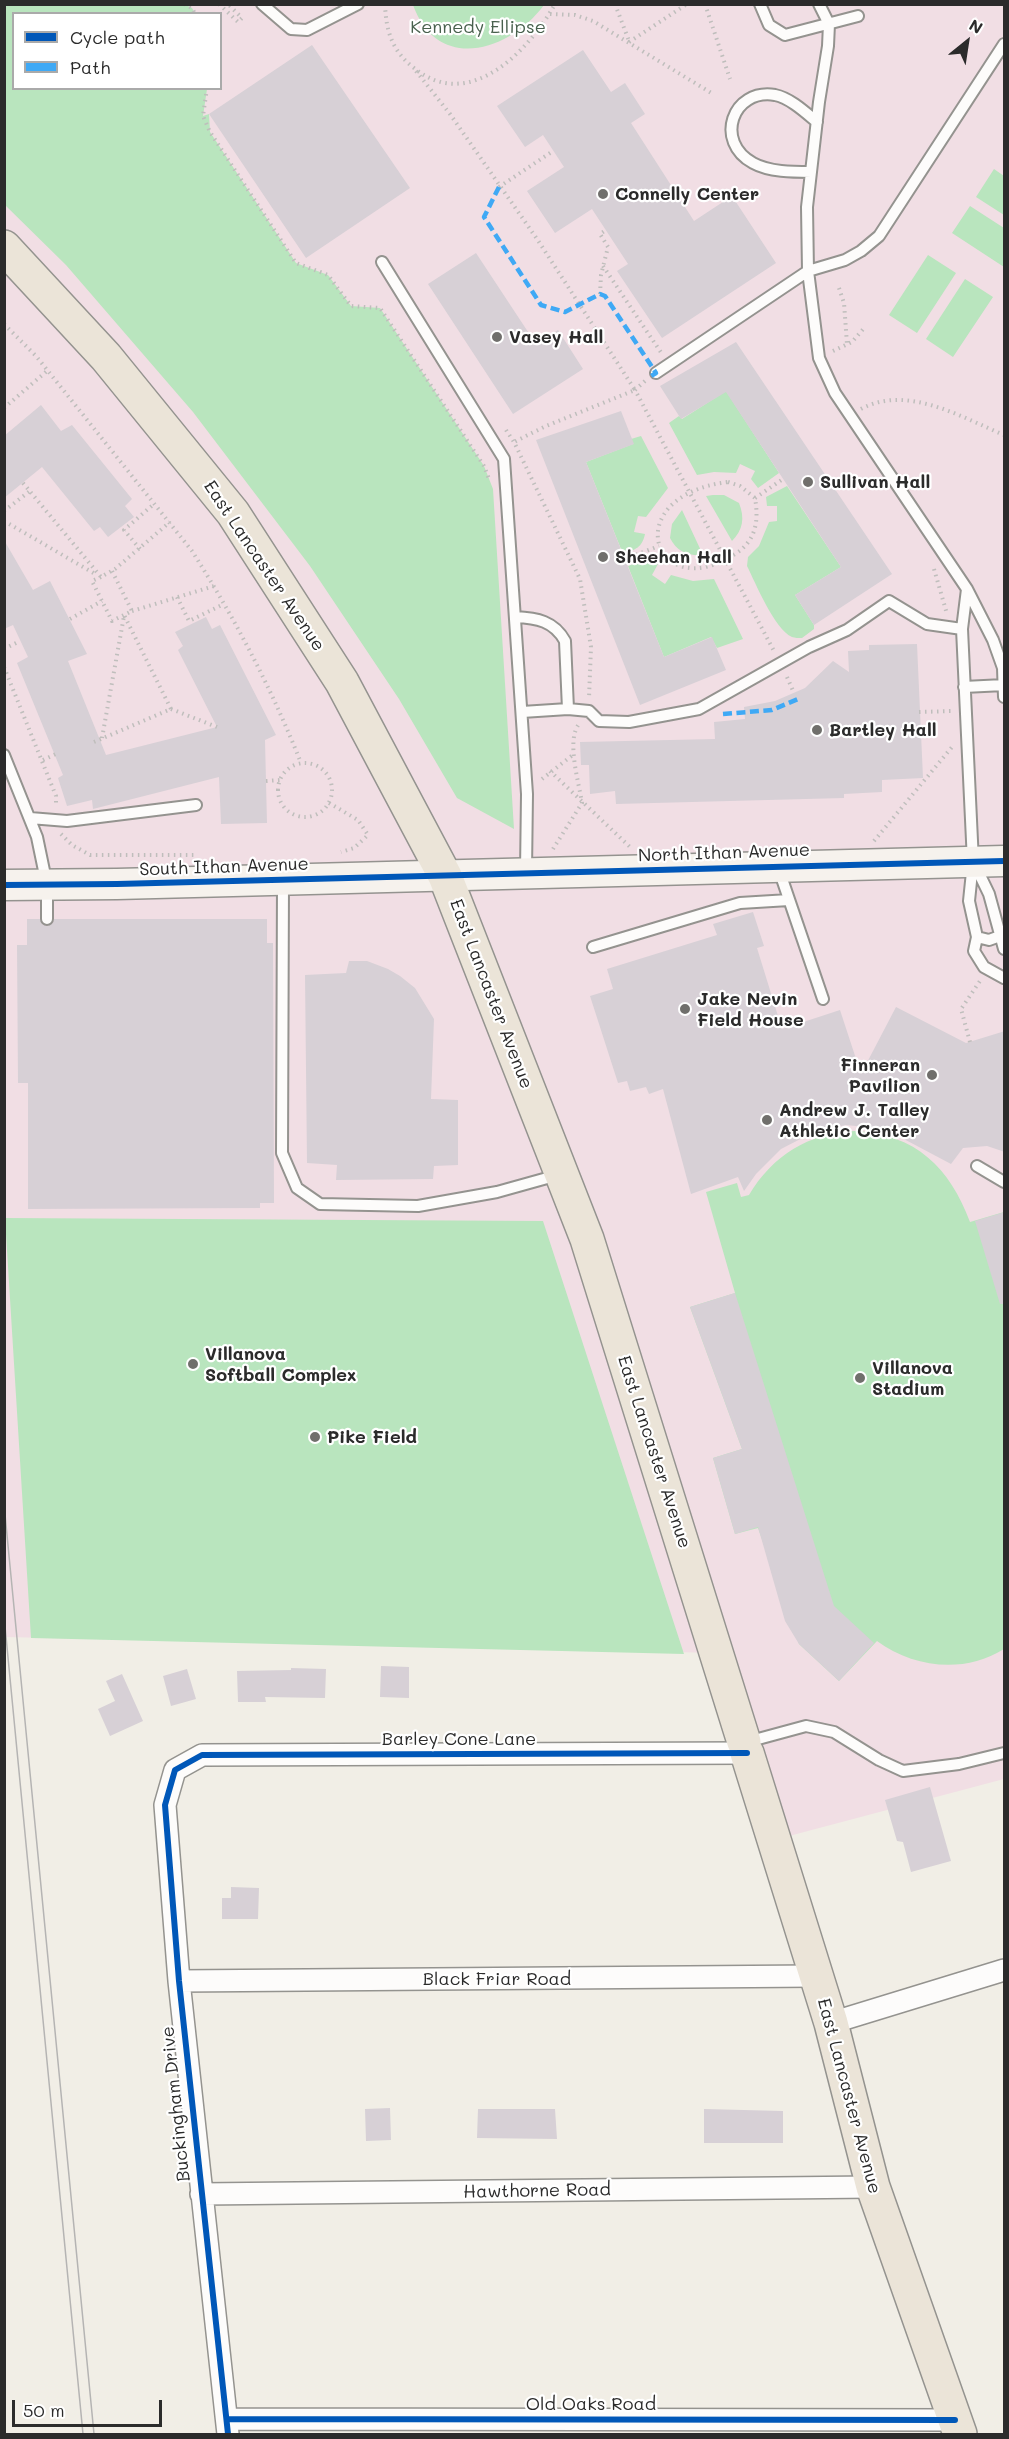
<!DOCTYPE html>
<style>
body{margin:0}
#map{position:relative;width:1009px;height:2439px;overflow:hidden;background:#f1eee6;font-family:Mali,sans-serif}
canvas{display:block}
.frame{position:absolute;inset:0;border:6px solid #2b2b2b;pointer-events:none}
.legend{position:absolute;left:12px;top:12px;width:210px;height:78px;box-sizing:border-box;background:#fff;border:2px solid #aaa;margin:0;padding:8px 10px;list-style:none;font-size:18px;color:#2b2b2b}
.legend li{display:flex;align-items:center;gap:12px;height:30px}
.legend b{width:30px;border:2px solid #aaa}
.north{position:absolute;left:937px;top:12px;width:60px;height:60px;-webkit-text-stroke:4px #fff;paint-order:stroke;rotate:30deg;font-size:16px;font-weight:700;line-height:24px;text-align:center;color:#2b2b2b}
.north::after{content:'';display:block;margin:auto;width:21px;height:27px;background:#2b2b2b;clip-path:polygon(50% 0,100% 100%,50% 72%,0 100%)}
.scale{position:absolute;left:12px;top:2400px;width:150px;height:27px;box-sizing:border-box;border:3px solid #2b2b2b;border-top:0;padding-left:8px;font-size:18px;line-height:21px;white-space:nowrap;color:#2b2b2b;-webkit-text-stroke:4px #fff;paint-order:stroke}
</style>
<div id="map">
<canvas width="1009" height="2439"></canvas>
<div class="frame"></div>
<ul class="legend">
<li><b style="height:8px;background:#0057b8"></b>Cycle path</li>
<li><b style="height:8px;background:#3fa9f5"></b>Path</li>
</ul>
<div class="north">N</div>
<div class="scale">50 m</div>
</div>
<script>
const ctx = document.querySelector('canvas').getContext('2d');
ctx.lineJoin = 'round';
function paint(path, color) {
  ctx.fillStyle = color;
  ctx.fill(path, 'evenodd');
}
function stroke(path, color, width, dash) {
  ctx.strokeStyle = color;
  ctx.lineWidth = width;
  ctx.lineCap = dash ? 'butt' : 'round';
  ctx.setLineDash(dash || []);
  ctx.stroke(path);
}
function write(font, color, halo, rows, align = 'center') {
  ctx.font = font + ' Mali,sans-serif';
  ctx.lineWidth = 4.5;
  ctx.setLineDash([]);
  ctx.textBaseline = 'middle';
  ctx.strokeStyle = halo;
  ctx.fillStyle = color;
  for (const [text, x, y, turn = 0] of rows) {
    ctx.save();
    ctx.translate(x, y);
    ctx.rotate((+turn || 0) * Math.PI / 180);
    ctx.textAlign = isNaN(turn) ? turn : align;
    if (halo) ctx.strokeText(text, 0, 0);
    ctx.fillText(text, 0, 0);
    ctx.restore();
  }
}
paint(new Path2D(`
 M 5,5 L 1004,5 L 1004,1779 L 774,1840 L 717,1653 L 5,1637 ZM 14,14 L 220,14 L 220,88 L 14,88 Z`), '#f1dee4');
paint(new Path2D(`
 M 184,4 L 192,8 L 195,13 L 14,14 L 14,88 L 207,89 L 203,116 L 209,114 L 210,132 L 296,263 L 328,275 L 351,306 L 380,308 L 484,466 L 493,489 L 514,829 L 457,798 L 399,699 L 310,566 L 193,412 L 66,265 L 5,205 L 5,5 Z
 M 413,5 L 544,5 C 510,51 438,74 413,5 Z
 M 994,169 L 1004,176 L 1004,215 L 976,197 Z
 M 970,206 L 1004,228 L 1004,267 L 952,233 Z
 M 928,255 L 956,273 L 917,333 L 889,315 Z
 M 965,279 L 993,297 L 953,357 L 926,339 Z
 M 726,391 L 779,473 L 758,488 L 751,479 L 755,471 L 740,464 L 736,473 L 714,472 L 697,475 L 669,423 L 679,416 L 682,419 Z
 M 641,436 L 668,488 L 646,517 L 638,516 L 634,532 L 645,534 C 642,548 636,549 623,554 L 586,462 L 633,444 L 631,439 Z
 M 787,486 L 841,567 L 795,595 L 814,625 L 814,629 L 802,638 C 798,638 795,638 792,637 C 775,630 755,582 747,566 L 748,557 L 759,546 L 769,522 L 777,521 L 777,506 L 767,506 L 766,497 Z
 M 713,495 L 724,495 L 739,503 C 745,518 743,530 732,541 L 706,496 Z
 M 682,510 L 703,555 C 688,556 677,552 670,538 L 672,524 Z
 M 646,559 L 655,560 L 658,564 L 652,575 L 665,584 L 671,575 L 693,581 L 714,579 L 743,639 L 717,648 L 711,637 L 664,657 L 628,566 Z
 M 855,1131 C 916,1134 950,1168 970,1222 L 1004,1212 L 1004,1649 C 964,1674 914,1668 877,1641 L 839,1681 L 799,1644 L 758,1528 L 735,1534 L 713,1458 L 742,1449 L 690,1307 L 735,1293 L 706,1192 L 737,1183 L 741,1197 L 749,1195 C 773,1155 809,1133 855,1131 Z
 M 5,1218 L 543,1221 L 684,1654 L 31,1638 Z`), '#b9e5be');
paint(new Path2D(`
 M 312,45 L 410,188 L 306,258 L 209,114 Z
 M 583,50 L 611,92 L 625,83 L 645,114 L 631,123 L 694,221 L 732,196 L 776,263 L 662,338 L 617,271 L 628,264 L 592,209 L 555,233 L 527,191 L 564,167 L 543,135 L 525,147 L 497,106 Z
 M 476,253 L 536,344 L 558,330 L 583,369 L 513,414 L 428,284 Z
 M 736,342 L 892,574 L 814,625 L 795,595 L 841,567 L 726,392 L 681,419 L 660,386 Z
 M 41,405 L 61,431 L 72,425 L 132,499 L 125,506 L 134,517 L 108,537 L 100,527 L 94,531 L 42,467 L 4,498 L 4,436 Z
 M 621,411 L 634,444 L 586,462 L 664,657 L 712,637 L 726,670 L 640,705 L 536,440 Z
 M 4,540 L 33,590 L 50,581 L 87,654 L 68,661 L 106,755 L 217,727 L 178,650 L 183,646 L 175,632 L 206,617 L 212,629 L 220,625 L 276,735 L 265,740 L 267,823 L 221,824 L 219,777 L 93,809 L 92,800 L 67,806 L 58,778 L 63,775 L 17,663 L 28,657 L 13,625 L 4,629 Z
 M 917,644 L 923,778 L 882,780 L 882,792 L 844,794 L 844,798 L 616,804 L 615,791 L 590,794 L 589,765 L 581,765 L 580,742 L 715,739 L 714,722 L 745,719 L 744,707 L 775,701 L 805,688 L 833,661 L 849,672 L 848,651 L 869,650 L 869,645 Z
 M 753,912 L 764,946 L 757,948 L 782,1029 L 840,1010 L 861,1074 L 896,1007 L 966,1043 L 1005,1031 L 1005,1152 L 987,1146 L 963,1148 L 951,1164 L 885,1129 L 846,1125 L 814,1132 L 781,1149 L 756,1174 L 744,1191 L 738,1177 L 691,1194 L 663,1089 L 649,1094 L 646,1087 L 630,1091 L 627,1081 L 618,1083 L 590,996 L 613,989 L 607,969 L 717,935 L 713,924 Z
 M 27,919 L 40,919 L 43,925 L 48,926 L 53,923 L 54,919 L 267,919 L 267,943 L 273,943 L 274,1203 L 260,1203 L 260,1208 L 28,1209 L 28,1083 L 18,1083 L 17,945 L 27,945 Z
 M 349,961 L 367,961 L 388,969 L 400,976 L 415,988 L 434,1019 L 431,1099 L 458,1100 L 458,1165 L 434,1166 L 433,1179 L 336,1180 L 337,1165 L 307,1163 L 305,975 L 346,973 Z
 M 1005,1212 L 1005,1304 L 1000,1304 L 975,1221 Z
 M 735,1293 L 834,1606 L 874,1643 L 839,1681 L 799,1644 L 785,1621 L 758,1527 L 735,1534 L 713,1458 L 742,1449 L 690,1307 Z
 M 381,1666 L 409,1667 L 409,1698 L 380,1697 Z
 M 291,1668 L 326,1669 L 325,1698 L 265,1697 L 266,1702 L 238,1702 L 237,1671 L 291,1670 Z
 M 187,1669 L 196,1699 L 171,1706 L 163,1676 Z
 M 122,1674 L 143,1721 L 110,1736 L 98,1709 L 115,1701 L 106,1681 Z
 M 930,1787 L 951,1861 L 911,1872 L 903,1842 L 897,1841 L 885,1800 Z
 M 231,1887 L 259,1888 L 258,1919 L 222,1919 L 222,1898 L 231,1898 Z
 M 390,2108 L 391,2140 L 366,2141 L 365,2109 Z
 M 478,2109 L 555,2109 L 557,2139 L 477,2138 Z
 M 704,2109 L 783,2111 L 783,2143 L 704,2143 Z`), '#d7d0d6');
const lane = new Path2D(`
 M 262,4 L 291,29 L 307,30 L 358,4
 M 760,4 L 769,25 L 785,35 L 858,16
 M 819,4 L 829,24 L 828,46 L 819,102 L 807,207 L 808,271 L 819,358 L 835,393 L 967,589 L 993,640 L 1003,668 L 1004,697
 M 811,172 C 793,172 769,172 753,163 C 714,142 732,88 775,95 C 790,98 805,112 817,122
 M 382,262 L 504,459 L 527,794 L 526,871
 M 656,373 L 808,271 L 845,260 L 861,251 L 879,236 L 1004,44
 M 967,589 L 962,629 L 973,862 L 969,901 L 977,937 L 974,951 L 984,967 L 1004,978
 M 515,617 C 537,618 554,621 565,641 L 568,709
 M 964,687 L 1004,685
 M 522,712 L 568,709 L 589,711 L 599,721 L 629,722 L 699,709 L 809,647 L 847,630 L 889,601 L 927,624 L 962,629
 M 4,755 L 37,837 L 47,885 L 47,919
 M 30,818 L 67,821 L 196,805
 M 975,865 L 989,894 L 1004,949
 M 779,870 L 823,999
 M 283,883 L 282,1153 L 297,1188 L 320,1204 L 418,1206 L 497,1192 L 558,1175
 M 977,937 L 989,940 L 1000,936
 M 593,947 L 740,903 L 789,900
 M 977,1166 L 1004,1182
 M 747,1742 L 806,1726 L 834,1732 L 879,1760 L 903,1771 L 959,1764 L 1004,1753`);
const street = new Path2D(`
 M 179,1981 L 815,1976
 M 831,2023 L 1004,1970
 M 201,2194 L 873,2187
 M 227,2419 L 955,2420
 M 228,2434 L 179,1981 L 165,1805 L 175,1770 L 202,1755 L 747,1753`);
const secondary = new Path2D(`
 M 4,885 L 117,884 L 1004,861`);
const highway = new Path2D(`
 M 4,247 L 106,357 L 233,513 L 342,682 L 445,876 L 587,1239 L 744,1742
 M 747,1753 L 831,2023 L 873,2187 L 960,2434`);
stroke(lane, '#94938f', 14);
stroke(street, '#94938f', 24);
stroke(secondary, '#94938f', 33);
stroke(highway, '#94938f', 36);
stroke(new Path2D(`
 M 184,4 L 192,8 L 195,14
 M 219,4 L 238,22 L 242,18 L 228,4
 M 385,4 C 386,31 392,51 414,68 C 469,113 528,52 555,4
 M 615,4 L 629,41
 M 705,4 L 730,79
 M 550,14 L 575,15 L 593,21 L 713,94
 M 629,42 L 687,4
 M 416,71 L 450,114 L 537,239 L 635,390 L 546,426 L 514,442
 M 207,88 L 203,116 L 210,132 L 296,263 L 328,275 L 351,306 L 380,308 L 484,466 L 489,479
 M 499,187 L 553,151
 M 603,266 L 662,354
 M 839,288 L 844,303 L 847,344
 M 600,294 L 601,275 L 608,247 L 600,234 L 606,230
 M 4,324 L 36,356 L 192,551 C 234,617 272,689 301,763
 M 833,351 L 852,342 L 865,327
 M 645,381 L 635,390 L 774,651
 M 4,408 L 48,370
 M 861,409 C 907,384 961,417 1004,435
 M 506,430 L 514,442 L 580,579 L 591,647 L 589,698
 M 728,482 L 740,486 L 755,498 C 759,521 756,541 735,554 C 654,607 615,496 728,482 Z
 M 23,483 L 101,577 L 115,569 L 170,522
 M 755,498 L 783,479
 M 4,511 L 30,491
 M 4,521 L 97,575
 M 140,549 L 124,530 L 155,503
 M 625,559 L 659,546
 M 934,569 L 947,614
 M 101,577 L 92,581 L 112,621 L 132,611 L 112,571
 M 177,597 L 189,621 L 224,604
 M 132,611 L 214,586
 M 70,619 L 102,601
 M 4,649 L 20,641
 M 4,667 L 56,796 L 56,806
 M 787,677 L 794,693
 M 171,709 L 217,727
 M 919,712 L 952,711
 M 102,738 L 124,616
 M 94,742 L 171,709 L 124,615
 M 43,760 L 58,753
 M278 790a27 27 0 1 1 54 0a27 27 0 1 1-54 0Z
 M 550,771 L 630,847
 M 542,779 L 574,754
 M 266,781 L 280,780
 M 329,803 L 358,820 L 368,835 L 354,848 L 341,852
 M 61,834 L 72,845 L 90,855 L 196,855
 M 874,841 L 952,747
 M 553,849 L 582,803 C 579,783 566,740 579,724
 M 970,1042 L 961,1009 L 980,981`), '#bfbebc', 4, [1.5, 4.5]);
stroke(lane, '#fdfcfb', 10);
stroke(street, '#fdfcfb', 21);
stroke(secondary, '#f6f2ed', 30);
stroke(highway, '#ebe4d8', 33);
stroke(new Path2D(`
 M 4,1504 L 94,2434
 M 4,1616 L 83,2434`), '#b5b4b3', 1.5);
stroke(new Path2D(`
 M 499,187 L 484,217 L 541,305 L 565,312 L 600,294 L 605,296 L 656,373 L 648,378
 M 723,714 L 772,710 L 798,699`), '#3fa9f5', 4.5, [9, 4.5]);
stroke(new Path2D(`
 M 4,885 L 117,884 L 1004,861
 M 227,2419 L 955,2420
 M 228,2434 L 179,1981 L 165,1805 L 175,1770 L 202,1755 L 747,1753`), '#0057b8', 6);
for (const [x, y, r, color] of [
 [603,194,6,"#706f6c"],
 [497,337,6,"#706f6c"],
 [808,482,6,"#706f6c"],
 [603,557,6,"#706f6c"],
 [817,730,6,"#706f6c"],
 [685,1009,6,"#706f6c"],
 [932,1075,6,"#706f6c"],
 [767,1120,6,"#706f6c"],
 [193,1364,6,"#706f6c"],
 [860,1378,6,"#706f6c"],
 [315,1437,6,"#706f6c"]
]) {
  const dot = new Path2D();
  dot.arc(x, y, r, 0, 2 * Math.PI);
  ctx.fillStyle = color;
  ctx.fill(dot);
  stroke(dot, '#fff', 2);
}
write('18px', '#48604d', '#fff', [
 ["Kennedy Ellipse",478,27]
]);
write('bold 18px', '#2b2b2b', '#fff', [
 ["Connelly Center",615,194],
 ["Vasey Hall",509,337],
 ["Sullivan Hall",820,482],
 ["Sheehan Hall",615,557],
 ["Bartley Hall",829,730],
 ["Jake Nevin",697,999],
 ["Field House",697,1020],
 ["Finneran",920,1065,"right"],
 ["Pavilion",920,1086,"right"],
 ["Andrew J. Talley",779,1110],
 ["Athletic Center",779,1131],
 ["Villanova",205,1354],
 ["Softball Complex",205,1375],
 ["Villanova",872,1368],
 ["Stadium",872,1389],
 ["Pike Field",327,1437]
], 'left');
write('18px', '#2b2b2b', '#fff', [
 ["East Lancaster Avenue",264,566,56],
 ["North Ithan Avenue",724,853,-2],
 ["South Ithan Avenue",224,867,-2],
 ["East Lancaster Avenue",491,994,69],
 ["East Lancaster Avenue",654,1452,72],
 ["Barley Cone Lane",459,1739],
 ["Black Friar Road",497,1979],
 ["East Lancaster Avenue",849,2096,75],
 ["Buckingham Drive",176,2104,-96],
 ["Hawthorne Road",537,2191,-1],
 ["Old Oaks Road",591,2404]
]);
</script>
